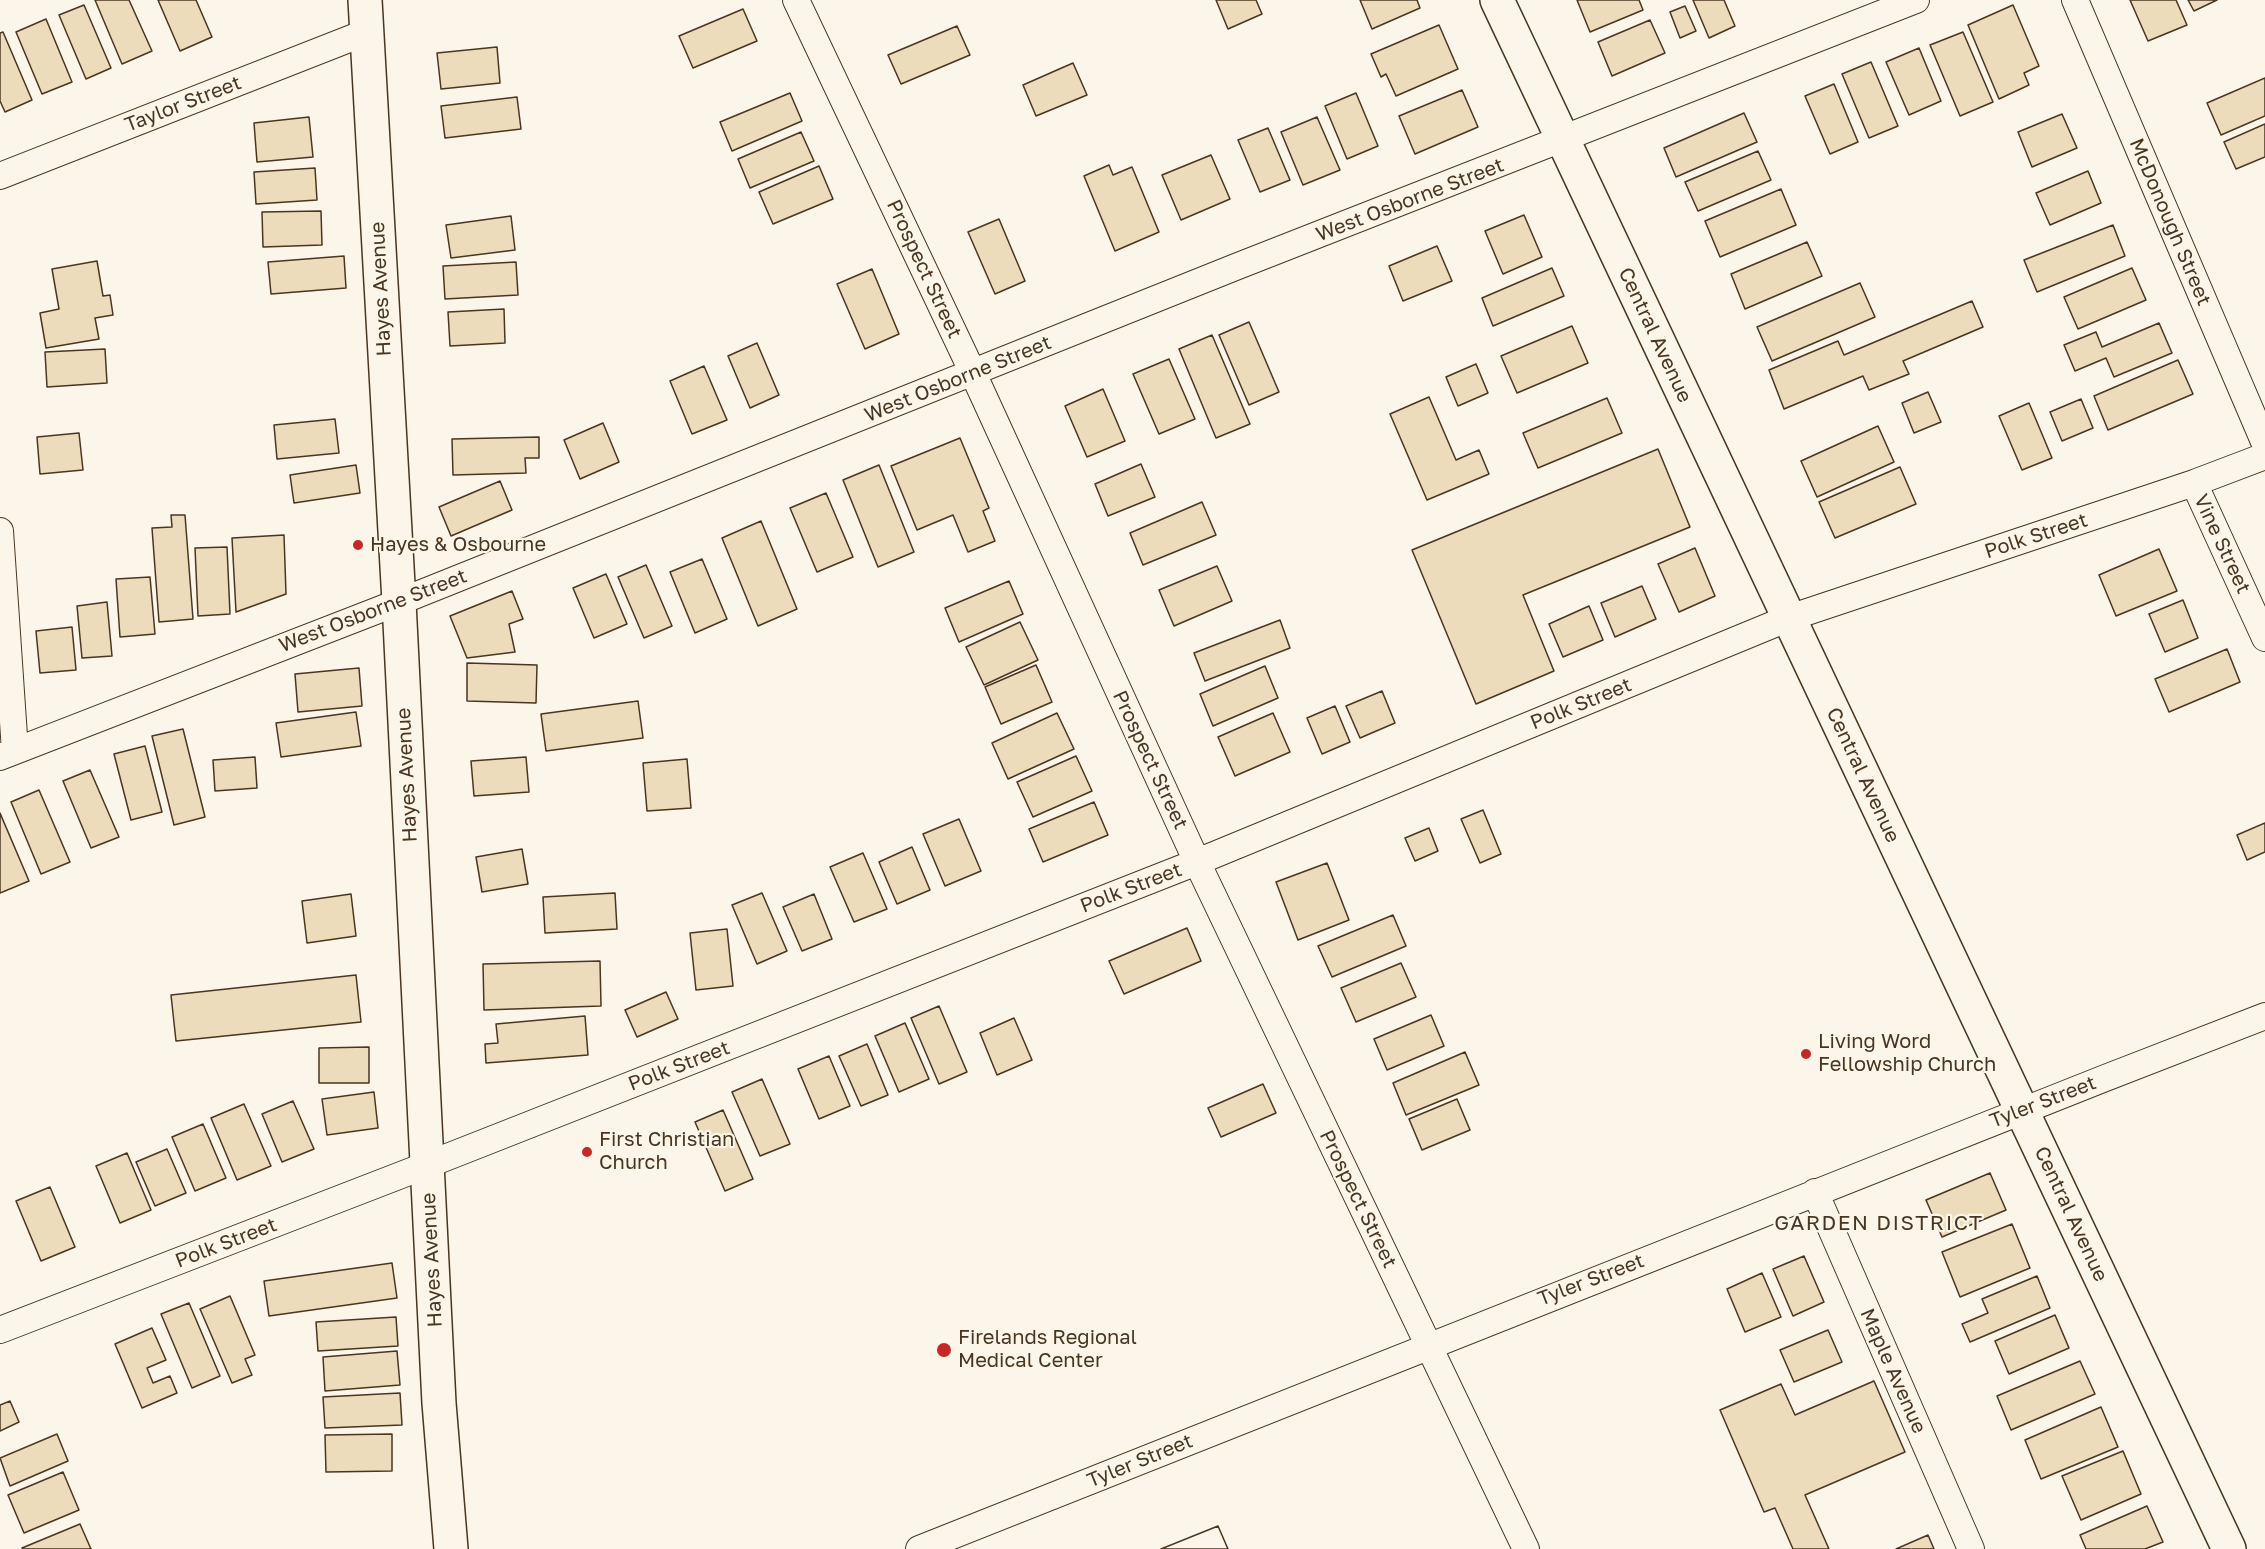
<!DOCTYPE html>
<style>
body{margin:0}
canvas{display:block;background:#fbf6e9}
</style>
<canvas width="2265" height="1549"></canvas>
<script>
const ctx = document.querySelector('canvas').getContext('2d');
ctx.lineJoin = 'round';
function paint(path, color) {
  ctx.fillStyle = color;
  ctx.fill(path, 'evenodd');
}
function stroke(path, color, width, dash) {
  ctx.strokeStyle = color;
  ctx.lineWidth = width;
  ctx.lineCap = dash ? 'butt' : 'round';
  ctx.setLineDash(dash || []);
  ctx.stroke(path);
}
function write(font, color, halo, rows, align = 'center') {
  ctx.font = font + ' "Golos Text",sans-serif';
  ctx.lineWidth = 4.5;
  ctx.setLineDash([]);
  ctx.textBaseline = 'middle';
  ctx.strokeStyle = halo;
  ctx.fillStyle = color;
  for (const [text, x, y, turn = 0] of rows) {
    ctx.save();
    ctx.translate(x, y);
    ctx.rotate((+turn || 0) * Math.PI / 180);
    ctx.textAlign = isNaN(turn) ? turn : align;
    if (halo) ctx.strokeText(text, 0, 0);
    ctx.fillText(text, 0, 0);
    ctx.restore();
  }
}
const building = new Path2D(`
 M 95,0 L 129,0 L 152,51 L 122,64 Z
 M 158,0 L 196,0 L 212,37 L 180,51 Z
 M 1216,0 L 1256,0 L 1262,14 L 1228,29 Z
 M 1360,0 L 1417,0 L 1420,8 L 1372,29 Z
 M 1577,0 L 1639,0 L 1643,10 L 1590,32 Z
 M 1693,0 L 1724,0 L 1735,26 L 1709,38 Z
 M 2130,0 L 2176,0 L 2187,25 L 2148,41 Z
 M 2188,0 L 2217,0 L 2194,11 Z
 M 84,5 L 111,68 L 86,79 L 59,15 Z
 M 2013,5 L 2039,66 L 2024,73 L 2029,85 L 1999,99 L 1968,25 Z
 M 1685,6 L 1696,31 L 1680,38 L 1670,12 Z
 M 743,9 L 757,41 L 693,68 L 679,36 Z
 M 46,19 L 72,82 L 42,94 L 16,32 Z
 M 1650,20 L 1665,53 L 1612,76 L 1598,42 Z
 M 1439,25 L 1458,69 L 1396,96 L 1386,74 L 1381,77 L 1371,54 Z
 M 957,26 L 970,55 L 901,84 L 888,55 Z
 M 3,32 L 32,100 L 5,112 L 0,101 L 0,33 Z
 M 1963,32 L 1993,102 L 1960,116 L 1930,45 Z
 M 497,47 L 500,83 L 441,89 L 437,53 Z
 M 1919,48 L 1941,101 L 1909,115 L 1886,62 Z
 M 1871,62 L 1898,126 L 1869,138 L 1842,74 Z
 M 1073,63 L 1087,95 L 1036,116 L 1023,85 Z
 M 2265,78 L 2265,116 L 2221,135 L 2207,103 Z
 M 1834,84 L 1858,142 L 1830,154 L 1805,96 Z
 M 1462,90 L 1478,127 L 1415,154 L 1399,116 Z
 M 790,93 L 802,121 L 732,151 L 720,122 Z
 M 1356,93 L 1378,146 L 1347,159 L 1325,106 Z
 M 517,97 L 521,129 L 445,138 L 441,106 Z
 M 1744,113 L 1757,142 L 1676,177 L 1664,148 Z
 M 2062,114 L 2077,148 L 2032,167 L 2018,132 Z
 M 309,117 L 313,157 L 257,162 L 254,123 Z
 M 1317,117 L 1340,170 L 1303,185 L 1281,132 Z
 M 2265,124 L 2265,157 L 2236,169 L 2224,142 Z
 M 1268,128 L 1290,180 L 1260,192 L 1238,140 Z
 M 801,132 L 814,161 L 750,188 L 738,159 Z
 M 1758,151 L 1771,180 L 1698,211 L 1685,182 Z
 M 1211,155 L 1230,199 L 1181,220 L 1162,175 Z
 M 1109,165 L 1113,175 L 1132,167 L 1159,232 L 1115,251 L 1084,176 Z
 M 819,166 L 833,199 L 773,224 L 759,192 Z
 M 315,168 L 317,200 L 256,204 L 254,172 Z
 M 2088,171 L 2101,203 L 2050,225 L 2036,193 Z
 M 1781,189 L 1796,225 L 1720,257 L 1705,221 Z
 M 321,211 L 322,245 L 263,247 L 262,212 Z
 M 1524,215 L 1542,257 L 1503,274 L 1485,231 Z
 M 511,216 L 515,250 L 451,258 L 446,225 Z
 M 999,219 L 1025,281 L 995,294 L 968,232 Z
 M 2113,225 L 2125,256 L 2037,292 L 2024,260 Z
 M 1807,242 L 1822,276 L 1745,309 L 1731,274 Z
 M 1437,246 L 1452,281 L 1403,301 L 1389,266 Z
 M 344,256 L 346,288 L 271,294 L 268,262 Z
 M 97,261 L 103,296 L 110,295 L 113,315 L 95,318 L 99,339 L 46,348 L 40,313 L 59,309 L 52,269 Z
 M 516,262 L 518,295 L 445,299 L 443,266 Z
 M 1552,268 L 1564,296 L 1493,326 L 1482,298 Z
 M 2132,268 L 2146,300 L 2078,329 L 2064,297 Z
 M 872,269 L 899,334 L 865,349 L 837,284 Z
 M 1860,283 L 1875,317 L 1772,361 L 1757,327 Z
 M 1972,301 L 1983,327 L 1903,361 L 1909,374 L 1869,390 L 1863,376 L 1784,409 L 1769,370 L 1838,341 L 1844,355 Z
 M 504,309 L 505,343 L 450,346 L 448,312 Z
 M 1249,322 L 1279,392 L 1249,405 L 1219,335 Z
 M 2159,323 L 2172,353 L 2114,377 L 2106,358 L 2075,371 L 2064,345 L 2096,332 L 2102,347 Z
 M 1572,326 L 1588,363 L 1517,393 L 1501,356 Z
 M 1212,335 L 1250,424 L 1216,438 L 1179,349 Z
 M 757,343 L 779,395 L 750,408 L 728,356 Z
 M 105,349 L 107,383 L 47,387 L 45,352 Z
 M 1169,359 L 1195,419 L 1159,434 L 1133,374 Z
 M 2178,360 L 2193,394 L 2108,430 L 2094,396 Z
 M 1476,364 L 1488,393 L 1458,406 L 1446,377 Z
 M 704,366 L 727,420 L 692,434 L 670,381 Z
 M 1103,389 L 1125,441 L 1087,457 L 1065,406 Z
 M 1928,392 L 1941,422 L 1914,433 L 1902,403 Z
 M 1429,397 L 1456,460 L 1479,450 L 1489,474 L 1427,500 L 1390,414 Z
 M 1607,398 L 1622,433 L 1538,468 L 1523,433 Z
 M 2081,399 L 2093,428 L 2062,441 L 2050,412 Z
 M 2029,403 L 2052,458 L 2022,470 L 1999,416 Z
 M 335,419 L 339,453 L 277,459 L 274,425 Z
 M 603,423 L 619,462 L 580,479 L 564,440 Z
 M 1878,426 L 1894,462 L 1817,497 L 1801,461 Z
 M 79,433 L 83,470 L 40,474 L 37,437 Z
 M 539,437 L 539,458 L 525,458 L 526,473 L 453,475 L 452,439 Z
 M 960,438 L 989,508 L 983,511 L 995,541 L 968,552 L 953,515 L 917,530 L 891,466 Z
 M 1658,449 L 1690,527 L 1523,595 L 1554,671 L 1476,704 L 1412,550 Z
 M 1141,464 L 1155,497 L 1108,516 L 1095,484 Z
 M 356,465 L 360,493 L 294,503 L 290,475 Z
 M 879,465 L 914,552 L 878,567 L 843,480 Z
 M 1900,467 L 1916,504 L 1835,538 L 1819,502 Z
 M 500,481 L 512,510 L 451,536 L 439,507 Z
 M 826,493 L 853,557 L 817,572 L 790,508 Z
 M 1202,502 L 1216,535 L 1143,565 L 1130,533 Z
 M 171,515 L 185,515 L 193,619 L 159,622 L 152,528 L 172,527 Z
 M 761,521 L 797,609 L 758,626 L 722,538 Z
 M 284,535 L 286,594 L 236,612 L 232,538 Z
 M 227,547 L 230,614 L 198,616 L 195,548 Z
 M 1695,548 L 1715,596 L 1679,612 L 1658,564 Z
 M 2159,549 L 2177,591 L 2116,616 L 2099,575 Z
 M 702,559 L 727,619 L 695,633 L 670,572 Z
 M 646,565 L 672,626 L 644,638 L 618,577 Z
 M 1217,566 L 1232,601 L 1174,626 L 1159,590 Z
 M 606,574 L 627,624 L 594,638 L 573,588 Z
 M 150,577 L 155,634 L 120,637 L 116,579 Z
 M 1009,581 L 1023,614 L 959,642 L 945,608 Z
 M 1642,586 L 1656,619 L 1615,637 L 1601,603 Z
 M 512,591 L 523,619 L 509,624 L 515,652 L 467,658 L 450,616 Z
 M 2183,600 L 2198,638 L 2165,652 L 2149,614 Z
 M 107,602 L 112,656 L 82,658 L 77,606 Z
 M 1589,606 L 1603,640 L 1563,657 L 1549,624 Z
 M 1280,620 L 1290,648 L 1205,681 L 1194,653 Z
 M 1020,622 L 1038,660 L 984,685 L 966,647 Z
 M 72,627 L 76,670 L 40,673 L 36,631 Z
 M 2227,649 L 2240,682 L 2169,712 L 2155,679 Z
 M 467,663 L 537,665 L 536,703 L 467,701 Z
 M 1036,665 L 1052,702 L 1001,724 L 985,687 Z
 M 1265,666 L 1278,698 L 1213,726 L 1200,694 Z
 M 359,668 L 362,706 L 298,712 L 295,674 Z
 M 1382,691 L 1395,723 L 1360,738 L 1346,706 Z
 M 638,701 L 643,738 L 546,751 L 541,714 Z
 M 1335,706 L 1350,742 L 1322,754 L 1307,718 Z
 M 356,712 L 361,746 L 281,757 L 276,723 Z
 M 1057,713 L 1074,749 L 1008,779 L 992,743 Z
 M 1273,713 L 1290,752 L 1235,776 L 1218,737 Z
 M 183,729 L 205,817 L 174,825 L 152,736 Z
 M 145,746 L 162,812 L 131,820 L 114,754 Z
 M 1076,756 L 1092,791 L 1033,817 L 1017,782 Z
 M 255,757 L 257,788 L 215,791 L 213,760 Z
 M 526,757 L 529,792 L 474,796 L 471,761 Z
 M 687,759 L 691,808 L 647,811 L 643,763 Z
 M 90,770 L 119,837 L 91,848 L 63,781 Z
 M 39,790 L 70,862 L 41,874 L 11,802 Z
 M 1094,802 L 1108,835 L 1043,862 L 1029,829 Z
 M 1483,810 L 1501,854 L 1480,863 L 1461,819 Z
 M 0,813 L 29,881 L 0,893 Z
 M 959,819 L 981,871 L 945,886 L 923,834 Z
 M 2265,823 L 2265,852 L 2247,860 L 2237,835 Z
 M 1429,828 L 1438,851 L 1415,861 L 1405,838 Z
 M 912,847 L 930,890 L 897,904 L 879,862 Z
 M 522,849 L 528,884 L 482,892 L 476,857 Z
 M 863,853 L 887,909 L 854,922 L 830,867 Z
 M 1327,863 L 1349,920 L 1298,940 L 1276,882 Z
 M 615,893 L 617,929 L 545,933 L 543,897 Z
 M 762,893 L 787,951 L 757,964 L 732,905 Z
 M 351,894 L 356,936 L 307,943 L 302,901 Z
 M 814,894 L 832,939 L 802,951 L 783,907 Z
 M 1393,915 L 1406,946 L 1332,977 L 1318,946 Z
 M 1187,928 L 1201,961 L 1124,994 L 1109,961 Z
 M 727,929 L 733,986 L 696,990 L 690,933 Z
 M 600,961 L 601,1006 L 484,1010 L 483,964 Z
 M 1401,963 L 1416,997 L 1356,1022 L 1341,988 Z
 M 356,975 L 361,1022 L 176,1041 L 171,995 Z
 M 666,992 L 678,1019 L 637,1037 L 625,1010 Z
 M 939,1006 L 967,1072 L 939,1084 L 911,1018 Z
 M 1431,1015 L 1444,1046 L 1387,1070 L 1374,1039 Z
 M 585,1016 L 588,1055 L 486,1063 L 485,1044 L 498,1043 L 496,1024 Z
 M 1014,1018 L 1032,1060 L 997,1075 L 980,1033 Z
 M 905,1023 L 929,1079 L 899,1092 L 875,1036 Z
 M 867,1044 L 888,1095 L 861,1106 L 839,1056 Z
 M 369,1047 L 369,1083 L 319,1083 L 319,1048 Z
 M 1465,1052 L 1479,1085 L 1406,1115 L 1393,1083 Z
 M 829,1056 L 850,1106 L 819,1119 L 798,1069 Z
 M 762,1079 L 790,1144 L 760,1156 L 732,1092 Z
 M 1263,1084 L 1276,1113 L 1221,1137 L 1208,1108 Z
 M 374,1092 L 378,1128 L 327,1135 L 322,1099 Z
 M 1457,1099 L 1470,1130 L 1422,1150 L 1409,1119 Z
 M 293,1101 L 314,1149 L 282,1162 L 262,1114 Z
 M 244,1104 L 271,1166 L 237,1180 L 211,1118 Z
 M 723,1110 L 753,1179 L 725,1191 L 695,1122 Z
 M 203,1124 L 226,1178 L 195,1191 L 172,1137 Z
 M 167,1149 L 186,1193 L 155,1206 L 136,1162 Z
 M 127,1153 L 151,1210 L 120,1223 L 96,1166 Z
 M 1990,1173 L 2006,1210 L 1942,1237 L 1926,1200 Z
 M 50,1187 L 75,1247 L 41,1261 L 16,1201 Z
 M 2012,1224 L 2030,1268 L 1960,1297 L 1942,1252 Z
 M 1804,1256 L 1824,1302 L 1793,1316 L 1773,1269 Z
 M 392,1263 L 397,1298 L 269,1316 L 264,1281 Z
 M 1762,1273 L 1781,1317 L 1745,1332 L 1727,1289 Z
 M 2037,1276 L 2050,1308 L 1970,1342 L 1962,1324 L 1988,1313 L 1982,1299 Z
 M 230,1296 L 255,1355 L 245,1359 L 252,1375 L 232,1383 L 200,1309 Z
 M 189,1303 L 220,1376 L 192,1388 L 161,1314 Z
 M 2055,1315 L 2069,1348 L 2009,1374 L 1995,1341 Z
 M 396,1317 L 398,1346 L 318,1351 L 316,1322 Z
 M 152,1328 L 166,1360 L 147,1368 L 153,1383 L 170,1376 L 177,1393 L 142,1408 L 115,1344 Z
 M 1828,1330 L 1842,1362 L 1794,1382 L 1780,1350 Z
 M 397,1351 L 400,1385 L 325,1391 L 323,1357 Z
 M 2080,1361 L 2095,1394 L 2011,1430 L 1997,1396 Z
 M 1874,1381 L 1905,1452 L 1805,1495 L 1829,1549 L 1793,1549 L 1775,1508 L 1764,1512 L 1720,1410 L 1781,1384 L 1795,1415 Z
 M 400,1393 L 402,1425 L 325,1428 L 323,1397 Z
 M 10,1401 L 19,1422 L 0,1431 L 0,1405 Z
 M 2101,1407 L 2118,1447 L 2041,1479 L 2025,1440 Z
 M 57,1434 L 68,1461 L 10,1486 L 0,1458 Z
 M 392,1434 L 392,1471 L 326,1472 L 325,1435 Z
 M 2123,1451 L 2141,1494 L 2081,1520 L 2062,1476 Z
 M 63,1472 L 79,1510 L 24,1533 L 8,1495 Z
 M 2147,1506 L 2163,1542 L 2145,1549 L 2086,1549 L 2080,1535 Z
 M 80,1524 L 91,1549 L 23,1549 L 22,1548 Z
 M 1218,1526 L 1228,1549 L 1161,1549 Z
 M 1218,1526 L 1228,1549 L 1161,1549 Z
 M 1928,1535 L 1934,1549 L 1896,1549 Z`);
paint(building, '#ecdcbc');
stroke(building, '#4a3520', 1.5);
const street = new Path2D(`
 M 796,0 L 973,373 L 1197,862 L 1526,1549
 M 2075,0 L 2265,444
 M 0,176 L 367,32
 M 2194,483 L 2265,638
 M 0,531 L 15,751
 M 0,757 L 399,602 L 1238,266 L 1916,0
 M 1815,1192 L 1971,1549
 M 0,1330 L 427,1165 L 1197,862 L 1789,618 L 2194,483 L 2265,456
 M 919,1549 C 1367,1369 1815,1190 2265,1016`);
const secondary = new Path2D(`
 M 1497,0 L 2229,1549`);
const primary = new Path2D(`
 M 365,0 L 399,602 L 439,1403 L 451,1549`);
stroke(street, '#4a3520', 28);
stroke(secondary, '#4a3520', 36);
stroke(primary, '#4a3520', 36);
stroke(street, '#fbf6e9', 26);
stroke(secondary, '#fbf6e9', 33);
stroke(primary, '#fbf6e9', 33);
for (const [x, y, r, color] of [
 [358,545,6,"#c62828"],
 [1806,1054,6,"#c62828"],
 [587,1152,6,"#c62828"],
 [944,1350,8,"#c62828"]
]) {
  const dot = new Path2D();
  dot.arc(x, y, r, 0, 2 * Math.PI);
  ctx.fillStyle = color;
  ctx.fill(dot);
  stroke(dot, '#fbf6e9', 2);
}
write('20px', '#4a3520', '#fbf6e9', [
 ["Taylor Street",183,104,-21],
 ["West Osborne Street",1410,200,-21],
 ["McDonough Street",2170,222,67],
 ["Prospect Street",924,269,65],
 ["Hayes Avenue",381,289,-93],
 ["Central Avenue",1655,335,65],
 ["West Osborne Street",958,379,-22],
 ["Polk Street",2036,536,-18],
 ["Vine Street",2222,544,65],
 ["West Osborne Street",373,611,-21],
 ["Polk Street",1581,704,-22],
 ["Prospect Street",1150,760,65],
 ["Hayes Avenue",407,775,-93],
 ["Central Avenue",1863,775,65],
 ["Polk Street",1131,888,-21],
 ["Polk Street",679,1066,-21],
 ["Tyler Street",2043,1102,-21],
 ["Prospect Street",1358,1199,64],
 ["Central Avenue",2071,1214,65],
 ["Polk Street",226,1243,-21],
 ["Hayes Avenue",432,1260,-93],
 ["Tyler Street",1591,1280,-21],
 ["Maple Avenue",1893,1371,66],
 ["Tyler Street",1140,1461,-22]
]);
write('20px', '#4a3520', '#fbf6e9', [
 ["Hayes & Osbourne",370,545],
 ["Living Word",1818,1042],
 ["Fellowship Church",1818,1065],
 ["First Christian",599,1140],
 ["Church",599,1163],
 ["Firelands Regional",958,1338],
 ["Medical Center",958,1361]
], 'left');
ctx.letterSpacing = '1.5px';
write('21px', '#4a3520', '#fbf6e9', [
 ["GARDEN DISTRICT",1879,1223]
]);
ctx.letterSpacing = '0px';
</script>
